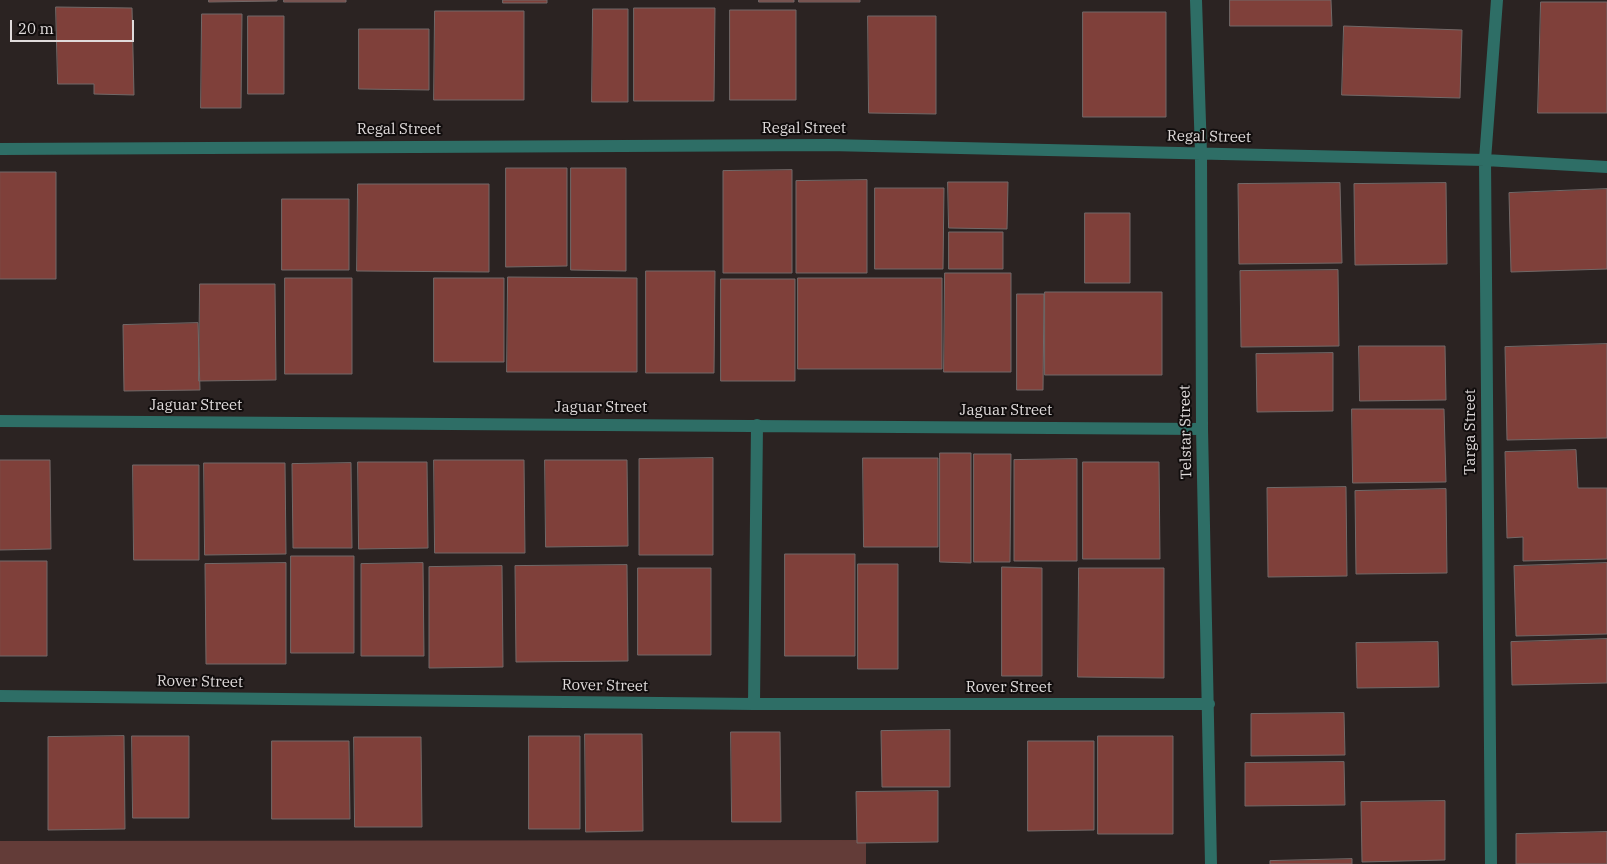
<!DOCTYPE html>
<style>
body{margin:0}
#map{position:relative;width:1607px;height:864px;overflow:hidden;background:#2b2322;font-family:"IBM Plex Serif",serif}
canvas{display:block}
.scale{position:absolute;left:10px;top:20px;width:124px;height:22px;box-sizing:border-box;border:2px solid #e0dbdb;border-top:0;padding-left:6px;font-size:15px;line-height:18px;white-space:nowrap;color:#e0dbdb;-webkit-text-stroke:4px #110d0d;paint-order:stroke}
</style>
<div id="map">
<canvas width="1607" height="864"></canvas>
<div class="scale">20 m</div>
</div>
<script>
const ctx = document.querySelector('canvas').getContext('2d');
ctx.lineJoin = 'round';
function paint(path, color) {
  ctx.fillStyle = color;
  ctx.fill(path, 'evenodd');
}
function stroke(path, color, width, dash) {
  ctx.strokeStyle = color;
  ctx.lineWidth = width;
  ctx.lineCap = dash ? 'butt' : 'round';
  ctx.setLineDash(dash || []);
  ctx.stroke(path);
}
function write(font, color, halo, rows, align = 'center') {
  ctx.font = font + ' "IBM Plex Serif",serif';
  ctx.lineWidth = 4;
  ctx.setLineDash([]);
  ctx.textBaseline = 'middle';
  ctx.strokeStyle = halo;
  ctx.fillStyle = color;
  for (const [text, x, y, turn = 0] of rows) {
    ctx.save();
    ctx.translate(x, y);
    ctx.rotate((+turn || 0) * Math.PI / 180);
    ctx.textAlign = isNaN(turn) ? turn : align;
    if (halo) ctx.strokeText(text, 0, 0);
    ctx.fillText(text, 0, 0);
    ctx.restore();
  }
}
paint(new Path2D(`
 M 866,840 L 866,864 L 0,864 L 0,841 Z`), '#633c38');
const building = new Path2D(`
 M 209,0 L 277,0 L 277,1 L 209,2 Z
 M 284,0 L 346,0 L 346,2 L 284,2 Z
 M 503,0 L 547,0 L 547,3 L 503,3 Z
 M 759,0 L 794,0 L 794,2 L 759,2 Z
 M 799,0 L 860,0 L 860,2 L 799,2 Z
 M 1230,0 L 1331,0 L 1332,26 L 1230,26 Z
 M 1541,2 L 1607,2 L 1607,113 L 1538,113 Z
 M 56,7 L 132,8 L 134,95 L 94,94 L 94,84 L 58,84 Z
 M 634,8 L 715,8 L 714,101 L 634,101 Z
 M 593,9 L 628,9 L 628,102 L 592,102 Z
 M 730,10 L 796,10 L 796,100 L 730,100 Z
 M 435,11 L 524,11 L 524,100 L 434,100 Z
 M 1083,12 L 1166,12 L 1166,117 L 1083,117 Z
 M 202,14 L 242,14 L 241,108 L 201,108 Z
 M 248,16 L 284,16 L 284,94 L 248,94 Z
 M 868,16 L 936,16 L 936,114 L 869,113 Z
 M 1344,26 L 1462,30 L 1460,98 L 1342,95 Z
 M 359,29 L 429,29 L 429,90 L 359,89 Z
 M 506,168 L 567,168 L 567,266 L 506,267 Z
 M 571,168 L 626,168 L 626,271 L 571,270 Z
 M 792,170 L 792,273 L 723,273 L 723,171 Z
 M 0,172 L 56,172 L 56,279 L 0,279 Z
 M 867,180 L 867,273 L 796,273 L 796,181 Z
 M 948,182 L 1008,182 L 1007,229 L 949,228 Z
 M 1340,183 L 1342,263 L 1239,264 L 1238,184 Z
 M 1446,183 L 1447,264 L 1355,265 L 1354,184 Z
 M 358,184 L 489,184 L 489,272 L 357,271 Z
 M 875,188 L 944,188 L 943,269 L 875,269 Z
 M 1607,189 L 1607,269 L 1511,272 L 1509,193 Z
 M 282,199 L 349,199 L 349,270 L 282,270 Z
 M 1085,213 L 1130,213 L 1130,283 L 1085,283 Z
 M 949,232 L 1003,232 L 1003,269 L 949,269 Z
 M 1338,270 L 1339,346 L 1241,347 L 1240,271 Z
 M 646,271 L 715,271 L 714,373 L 646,373 Z
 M 945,273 L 1011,273 L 1011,372 L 944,372 Z
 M 508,277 L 637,278 L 637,372 L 507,372 Z
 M 285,278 L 352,278 L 352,374 L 285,374 Z
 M 434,278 L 504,278 L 504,362 L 434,362 Z
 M 798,278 L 942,278 L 942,369 L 798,369 Z
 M 721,279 L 795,279 L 795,381 L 721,381 Z
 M 200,284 L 275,284 L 276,380 L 199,381 Z
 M 1045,292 L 1162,292 L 1162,375 L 1045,375 Z
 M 1017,294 L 1044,294 L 1043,390 L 1017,390 Z
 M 198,323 L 200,390 L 124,391 L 123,325 Z
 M 1607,344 L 1607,438 L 1507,440 L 1505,347 Z
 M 1359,346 L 1445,346 L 1446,400 L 1360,401 Z
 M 1333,353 L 1333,411 L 1257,412 L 1256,354 Z
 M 1352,409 L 1444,409 L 1446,482 L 1353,483 Z
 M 1576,450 L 1578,488 L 1607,488 L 1607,559 L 1523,561 L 1523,537 L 1507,538 L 1505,452 Z
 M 940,453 L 971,453 L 971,563 L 940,562 Z
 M 974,454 L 1011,454 L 1010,562 L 974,562 Z
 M 713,458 L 713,555 L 639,555 L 639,459 Z
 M 863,458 L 938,458 L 938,547 L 864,547 Z
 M 1077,459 L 1077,561 L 1014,561 L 1014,460 Z
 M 0,460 L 50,460 L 51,549 L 0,550 Z
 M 434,460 L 524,460 L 525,553 L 435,553 Z
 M 545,460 L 627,460 L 628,546 L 546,547 Z
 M 358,462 L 427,462 L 428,548 L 359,549 Z
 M 1083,462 L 1159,462 L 1160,559 L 1083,559 Z
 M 204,463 L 285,463 L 286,554 L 205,555 Z
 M 351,463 L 352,548 L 293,548 L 292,464 Z
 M 133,465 L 199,465 L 199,560 L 134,560 Z
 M 1346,487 L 1347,576 L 1268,577 L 1267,488 Z
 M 1446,489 L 1447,573 L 1356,574 L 1355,491 Z
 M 785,554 L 855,554 L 855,656 L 785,656 Z
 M 291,556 L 354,556 L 354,653 L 291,653 Z
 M 0,561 L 47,561 L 47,656 L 0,656 Z
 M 286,563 L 286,664 L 206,664 L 205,564 Z
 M 423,563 L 424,656 L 361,656 L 361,564 Z
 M 1607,563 L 1607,634 L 1516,636 L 1514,566 Z
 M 858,564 L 898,564 L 898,669 L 858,669 Z
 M 627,565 L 628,661 L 516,662 L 515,566 Z
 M 502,566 L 503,667 L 429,668 L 429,567 Z
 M 1002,567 L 1042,568 L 1042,676 L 1002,676 Z
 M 638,568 L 711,568 L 711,655 L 638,655 Z
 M 1079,568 L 1164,568 L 1164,678 L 1078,677 Z
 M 1607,639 L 1607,683 L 1512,685 L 1511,642 Z
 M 1438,642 L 1439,687 L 1357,688 L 1356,643 Z
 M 1344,713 L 1345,755 L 1251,756 L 1251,714 Z
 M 950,730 L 950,787 L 882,787 L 881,731 Z
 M 731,732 L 780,732 L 781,822 L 732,822 Z
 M 585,734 L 642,734 L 643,831 L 586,832 Z
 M 124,736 L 125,829 L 48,830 L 48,737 Z
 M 132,736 L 189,736 L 189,818 L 133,818 Z
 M 529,736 L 580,736 L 580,829 L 529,829 Z
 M 1098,736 L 1173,736 L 1173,834 L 1098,834 Z
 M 354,737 L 421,737 L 422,827 L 355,827 Z
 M 272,741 L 349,741 L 350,819 L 272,819 Z
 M 1028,741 L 1094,741 L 1094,830 L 1028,831 Z
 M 1344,762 L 1345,805 L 1245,806 L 1245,763 Z
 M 938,791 L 938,842 L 857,843 L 856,792 Z
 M 1445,801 L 1445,860 L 1362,862 L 1361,802 Z
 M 1607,832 L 1607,864 L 1516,864 L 1516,834 Z
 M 1352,859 L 1352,864 L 1270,864 L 1270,861 Z`);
paint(building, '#7f403a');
stroke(building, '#726968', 1);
stroke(new Path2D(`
 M 1196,0 L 1201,153 L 1202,429 L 1211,864
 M 0,149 L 829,145 L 1485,160 L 1607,167
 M 0,421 L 1202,429
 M 0,696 L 754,704 L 1209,704
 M 754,704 L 757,425
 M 1491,864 L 1485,160 L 1497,0`), '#2e6e66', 12);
write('15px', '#e0dbdb', '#110d0d', [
 ["Regal Street",804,129],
 ["Regal Street",399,130],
 ["Regal Street",1209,137,1],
 ["Jaguar Street",196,406],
 ["Jaguar Street",601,408],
 ["Jaguar Street",1006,411],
 ["Telstar Street",1186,432,-91],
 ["Targa Street",1471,432,-90],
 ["Rover Street",200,682,1],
 ["Rover Street",605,686,1],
 ["Rover Street",1009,688]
]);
</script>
